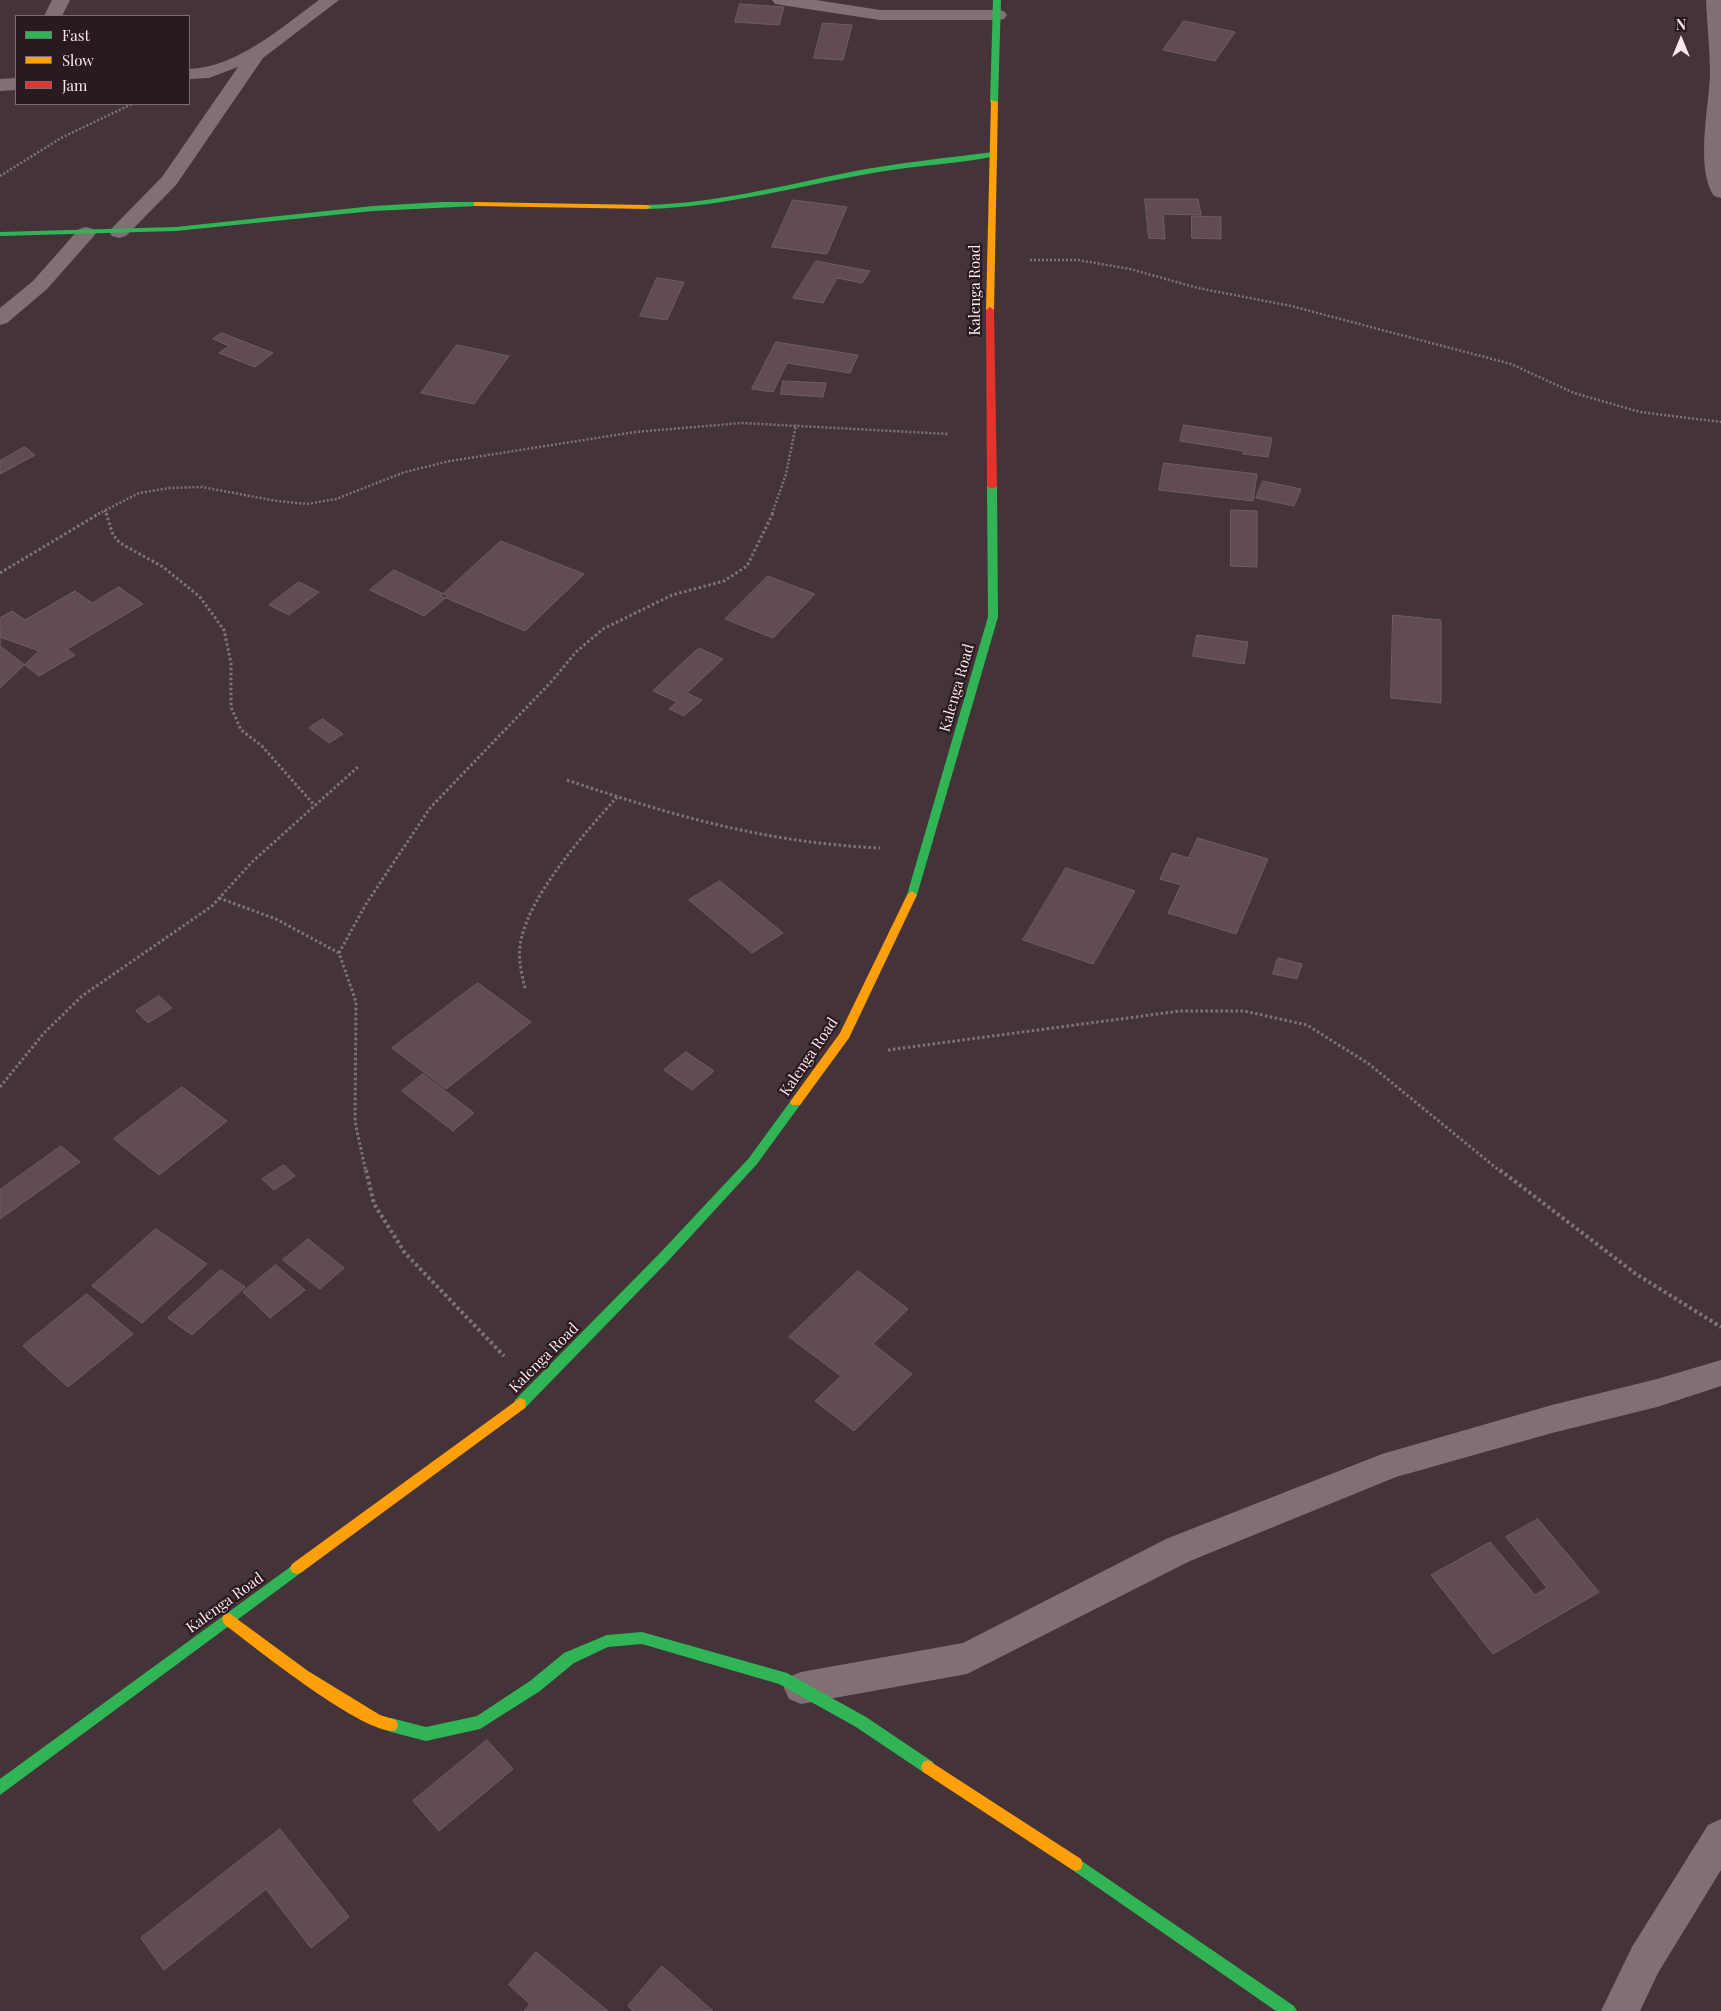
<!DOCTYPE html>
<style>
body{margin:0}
#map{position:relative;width:1721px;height:2011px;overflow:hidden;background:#443439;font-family:"Playfair Display",serif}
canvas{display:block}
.legend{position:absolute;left:15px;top:15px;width:175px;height:90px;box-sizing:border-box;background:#281a1e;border:1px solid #7d6c71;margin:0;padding:6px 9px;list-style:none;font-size:15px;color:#fce7ed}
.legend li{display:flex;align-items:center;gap:10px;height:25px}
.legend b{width:25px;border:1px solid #7d6c71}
.north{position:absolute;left:1656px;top:15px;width:50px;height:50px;-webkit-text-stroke:4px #281a1e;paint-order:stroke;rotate:0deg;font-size:14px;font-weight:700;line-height:20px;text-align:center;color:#fce7ed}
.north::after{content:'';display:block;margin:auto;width:18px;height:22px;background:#fce7ed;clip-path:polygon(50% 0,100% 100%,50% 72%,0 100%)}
</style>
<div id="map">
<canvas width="1721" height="2011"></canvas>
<ul class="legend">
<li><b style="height:6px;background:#30b455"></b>Fast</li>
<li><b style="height:6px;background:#ff9f0a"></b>Slow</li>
<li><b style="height:6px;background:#e5322d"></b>Jam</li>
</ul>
<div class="north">N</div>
</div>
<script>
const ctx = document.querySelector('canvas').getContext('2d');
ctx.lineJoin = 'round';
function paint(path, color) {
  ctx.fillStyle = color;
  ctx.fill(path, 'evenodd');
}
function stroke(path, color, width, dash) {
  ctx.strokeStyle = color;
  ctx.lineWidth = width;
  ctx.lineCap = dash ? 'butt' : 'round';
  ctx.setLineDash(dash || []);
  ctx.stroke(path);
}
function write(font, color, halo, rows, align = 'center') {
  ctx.font = font + ' "Playfair Display",serif';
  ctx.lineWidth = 4.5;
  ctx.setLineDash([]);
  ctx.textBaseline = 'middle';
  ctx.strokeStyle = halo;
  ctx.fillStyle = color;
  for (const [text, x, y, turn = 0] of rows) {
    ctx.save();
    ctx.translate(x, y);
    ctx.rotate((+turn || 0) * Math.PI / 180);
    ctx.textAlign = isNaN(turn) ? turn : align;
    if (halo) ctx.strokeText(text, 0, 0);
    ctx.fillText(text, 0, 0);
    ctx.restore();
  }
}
const building = new Path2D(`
 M 740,4 L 784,7 L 779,25 L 735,22 Z
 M 1184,21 L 1235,32 L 1215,61 L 1163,50 Z
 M 823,23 L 852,25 L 843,60 L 814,58 Z
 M 1145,199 L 1198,199 L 1201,215 L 1163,214 L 1165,239 L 1149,238 Z
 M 793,200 L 847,207 L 827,254 L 772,247 Z
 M 1192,216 L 1221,217 L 1221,239 L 1192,238 Z
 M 816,261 L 870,271 L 862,283 L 837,278 L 823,303 L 793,298 Z
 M 657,278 L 684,282 L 667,320 L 640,316 Z
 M 222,333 L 273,353 L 255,367 L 219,353 L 229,346 L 213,339 Z
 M 776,342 L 858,355 L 850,373 L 787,363 L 773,392 L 752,389 Z
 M 457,345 L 509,356 L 474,404 L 421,393 Z
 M 783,381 L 826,383 L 823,397 L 781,394 Z
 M 1184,425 L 1272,438 L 1268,457 L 1243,454 L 1243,451 L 1180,441 Z
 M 25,447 L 35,455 L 0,474 L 0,461 Z
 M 1164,463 L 1257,474 L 1253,501 L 1159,490 Z
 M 1263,481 L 1301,489 L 1294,506 L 1256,498 Z
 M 1231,510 L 1257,511 L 1257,567 L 1231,566 Z
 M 501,541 L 584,574 L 525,631 L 441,596 Z
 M 394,570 L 448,596 L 424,616 L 370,590 Z
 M 768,576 L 815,594 L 773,638 L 725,619 Z
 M 299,582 L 319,592 L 289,615 L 269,605 Z
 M 119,587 L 143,604 L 67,649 L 75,655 L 39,676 L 0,646 L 0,618 L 12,611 L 25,620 L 75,591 L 92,603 Z
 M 1393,615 L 1441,620 L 1441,703 L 1391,698 Z
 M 1197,635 L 1248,642 L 1244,664 L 1193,656 Z
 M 0,637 L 39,651 L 0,688 Z
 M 699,648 L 723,659 L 687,693 L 702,700 L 684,716 L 669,709 L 677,702 L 653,691 Z
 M 323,719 L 343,734 L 329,743 L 309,728 Z
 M 1198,838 L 1268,859 L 1236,934 L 1168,913 L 1181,885 L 1160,879 L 1172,853 L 1188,858 Z
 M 1066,868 L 1135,891 L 1093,964 L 1023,940 Z
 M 720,881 L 783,933 L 752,953 L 689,900 Z
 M 1278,958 L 1302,964 L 1297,979 L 1273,974 Z
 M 478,983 L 531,1022 L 446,1089 L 392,1048 Z
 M 159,996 L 172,1008 L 148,1023 L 136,1011 Z
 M 686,1052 L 714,1071 L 692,1090 L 664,1070 Z
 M 423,1074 L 474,1113 L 453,1131 L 402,1091 Z
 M 182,1087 L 227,1121 L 159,1175 L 114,1139 Z
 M 61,1146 L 80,1162 L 0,1219 L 0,1190 Z
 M 284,1165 L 295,1176 L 274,1190 L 262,1179 Z
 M 156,1229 L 207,1264 L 142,1323 L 92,1286 Z
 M 308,1239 L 344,1268 L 320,1289 L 283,1260 Z
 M 276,1265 L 305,1290 L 270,1318 L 243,1292 Z
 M 221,1270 L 245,1287 L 192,1335 L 168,1318 Z
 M 858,1271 L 908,1309 L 873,1344 L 912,1374 L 854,1431 L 815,1401 L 841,1376 L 789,1337 Z
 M 87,1294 L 133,1334 L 68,1387 L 23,1346 Z
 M 1538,1519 L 1599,1592 L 1493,1654 L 1431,1575 L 1490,1542 L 1535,1595 L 1547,1588 L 1506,1537 Z
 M 487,1740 L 513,1769 L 439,1831 L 413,1801 Z
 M 280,1829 L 349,1917 L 311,1948 L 266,1889 L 164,1970 L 141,1938 Z
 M 536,1952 L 608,2011 L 524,2011 L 530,2004 L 509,1985 Z
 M 662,1966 L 713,2011 L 633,2011 L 628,2006 Z`);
paint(building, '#634b54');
stroke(building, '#6d5e63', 1);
stroke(new Path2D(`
 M 0,176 L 61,138 L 132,104
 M 1030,260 L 1078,260 L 1130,269 L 1198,288 L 1291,306 L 1511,364 L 1574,393 L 1640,412 L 1721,422
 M 105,510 L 106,514
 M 98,514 L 139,493 L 169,488 L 202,487 L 277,501 L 307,504 L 336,499 L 405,472 L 450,461 L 635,432 L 742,423 L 949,434
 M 772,514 L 786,474 L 796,425`), '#807376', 2.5, [2, 2]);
stroke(new Path2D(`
 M 106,513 L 113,535 L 120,543 L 163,567 L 200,597 L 224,630 L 231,663 L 231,707 L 241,730 L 262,746 L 315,806
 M 0,573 L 100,513
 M 567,780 C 673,816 768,843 880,848
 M 219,898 L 276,919 L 339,953 L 356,1002 L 355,1122 L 366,1172
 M 339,953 L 366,904 L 430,808 L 551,682 L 576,652 L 603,629 L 672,595 L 724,581 L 747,566 L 773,513
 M 525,988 C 522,975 518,960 520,946 C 526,898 585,833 617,797
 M 888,1050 L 1180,1011 L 1244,1011 L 1307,1025 L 1369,1064 L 1501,1172
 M 0,1087 L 44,1033 L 82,996 L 212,906 L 252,862 L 359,766`), '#807376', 3, [2.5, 2.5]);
stroke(new Path2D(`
 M 366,1170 L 374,1204 L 405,1253 L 504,1356
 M 1500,1170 L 1636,1274 L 1721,1327`), '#807376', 4, [3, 3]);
paint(new Path2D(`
 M 52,0 L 70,0 L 62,16 L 44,16 Z
 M 319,0 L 339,0 L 263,58 L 176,185 L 126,236 L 119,238 L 112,236 L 109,232 L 112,228 L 162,177 L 238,67 L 209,78 L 189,79 L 189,69 C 236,68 282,27 319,0 Z
 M 772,0 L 816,0 L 880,10 L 998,10 L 1004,11 L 1007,15 L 1004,19 L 998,20 L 880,20 L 781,5 L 775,4 Z
 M 1706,0 L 1721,0 L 1721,198 L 1714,196 C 1695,169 1709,107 1710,74 C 1710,49 1707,24 1706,0 Z
 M 16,78 L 16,90 L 0,91 L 0,79 Z
 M 86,227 L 93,229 L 96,233 L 93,237 L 47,289 L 7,323 L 0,325 L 0,308 L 33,281 L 79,229 Z
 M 1721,1360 L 1721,1386 L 1657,1407 L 1552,1433 L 1396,1477 L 1190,1561 L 967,1674 L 801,1704 L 789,1699 L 784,1688 L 789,1677 L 801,1672 L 963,1643 L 1166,1539 L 1382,1454 L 1552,1405 L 1657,1379 Z
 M 1721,1819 L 1721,1870 L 1658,1973 L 1640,2011 L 1601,2011 L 1632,1947 L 1708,1825 Z`), '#807074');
paint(new Path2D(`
 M 993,0 L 1001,0 L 998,102 L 994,104 L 990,102 Z
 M 993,152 L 996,152 L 996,156 C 958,164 918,165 879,172 C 801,185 726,207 647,209 L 643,207 L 647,205 C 716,203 782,186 850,172 C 897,163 945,158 993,152 Z
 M 442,202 L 477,202 L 481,204 L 477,206 L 373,211 L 176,231 L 0,236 L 0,232 L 176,227 L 373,206 Z
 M 992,483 L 997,486 L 998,617 L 917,895 L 912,899 L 907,895 L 988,617 L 987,486 Z
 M 796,1097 L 800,1099 L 802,1102 L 800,1105 L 757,1164 L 669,1260 L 525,1408 L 520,1410 L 515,1408 L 514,1404 L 515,1400 L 661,1252 L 749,1158 L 792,1099 Z
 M 297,1562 L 302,1564 L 304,1568 L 302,1572 L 0,1795 L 0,1779 Z
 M 642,1632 L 787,1673 L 866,1717 L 933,1762 L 935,1767 L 933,1772 L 928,1774 L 923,1772 L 856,1727 L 779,1684 L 642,1644 L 608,1647 L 574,1663 L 540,1691 L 480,1729 L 426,1741 L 391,1732 L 386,1730 L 384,1725 L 386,1720 L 391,1718 L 426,1727 L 477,1716 L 530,1681 L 564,1653 L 607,1635 Z
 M 1076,1857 L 1294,2006 L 1297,2011 L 1276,2011 L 1071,1869 L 1069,1864 L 1071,1859 Z`), '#30b455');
paint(new Path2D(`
 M 991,100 L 998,102 L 994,310 L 990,313 L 986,310 Z
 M 474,202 L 647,205 L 651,207 L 647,209 L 477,206 L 474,206 Z
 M 912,891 L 917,895 L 849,1038 L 800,1105 L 792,1105 L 790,1102 L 792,1099 L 840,1033 L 907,895 Z
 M 520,1398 L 525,1400 L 526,1404 L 525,1408 L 302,1572 L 297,1574 L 292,1572 L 290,1568 L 292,1564 Z
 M 229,1613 L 308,1671 L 380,1715 L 396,1720 L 398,1725 L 396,1730 C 370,1740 249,1643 224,1624 L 222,1619 L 224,1614 Z
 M 928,1760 L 1081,1859 L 1083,1864 L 1081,1869 L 1076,1871 L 1071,1869 L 923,1772 L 921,1767 L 923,1762 Z`), '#ff9f0a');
paint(new Path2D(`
 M 990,307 L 994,310 L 997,486 L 992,489 L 987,486 L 986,310 Z`), '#e5322d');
write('15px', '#fce7ed', '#281a1e', [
 ["Kalenga Road",975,290,-90],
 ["Kalenga Road",957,688,-74],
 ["Kalenga Road",809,1057,-56],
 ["Kalenga Road",544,1358,-45],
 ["Kalenga Road",225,1603,-36]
]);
</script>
